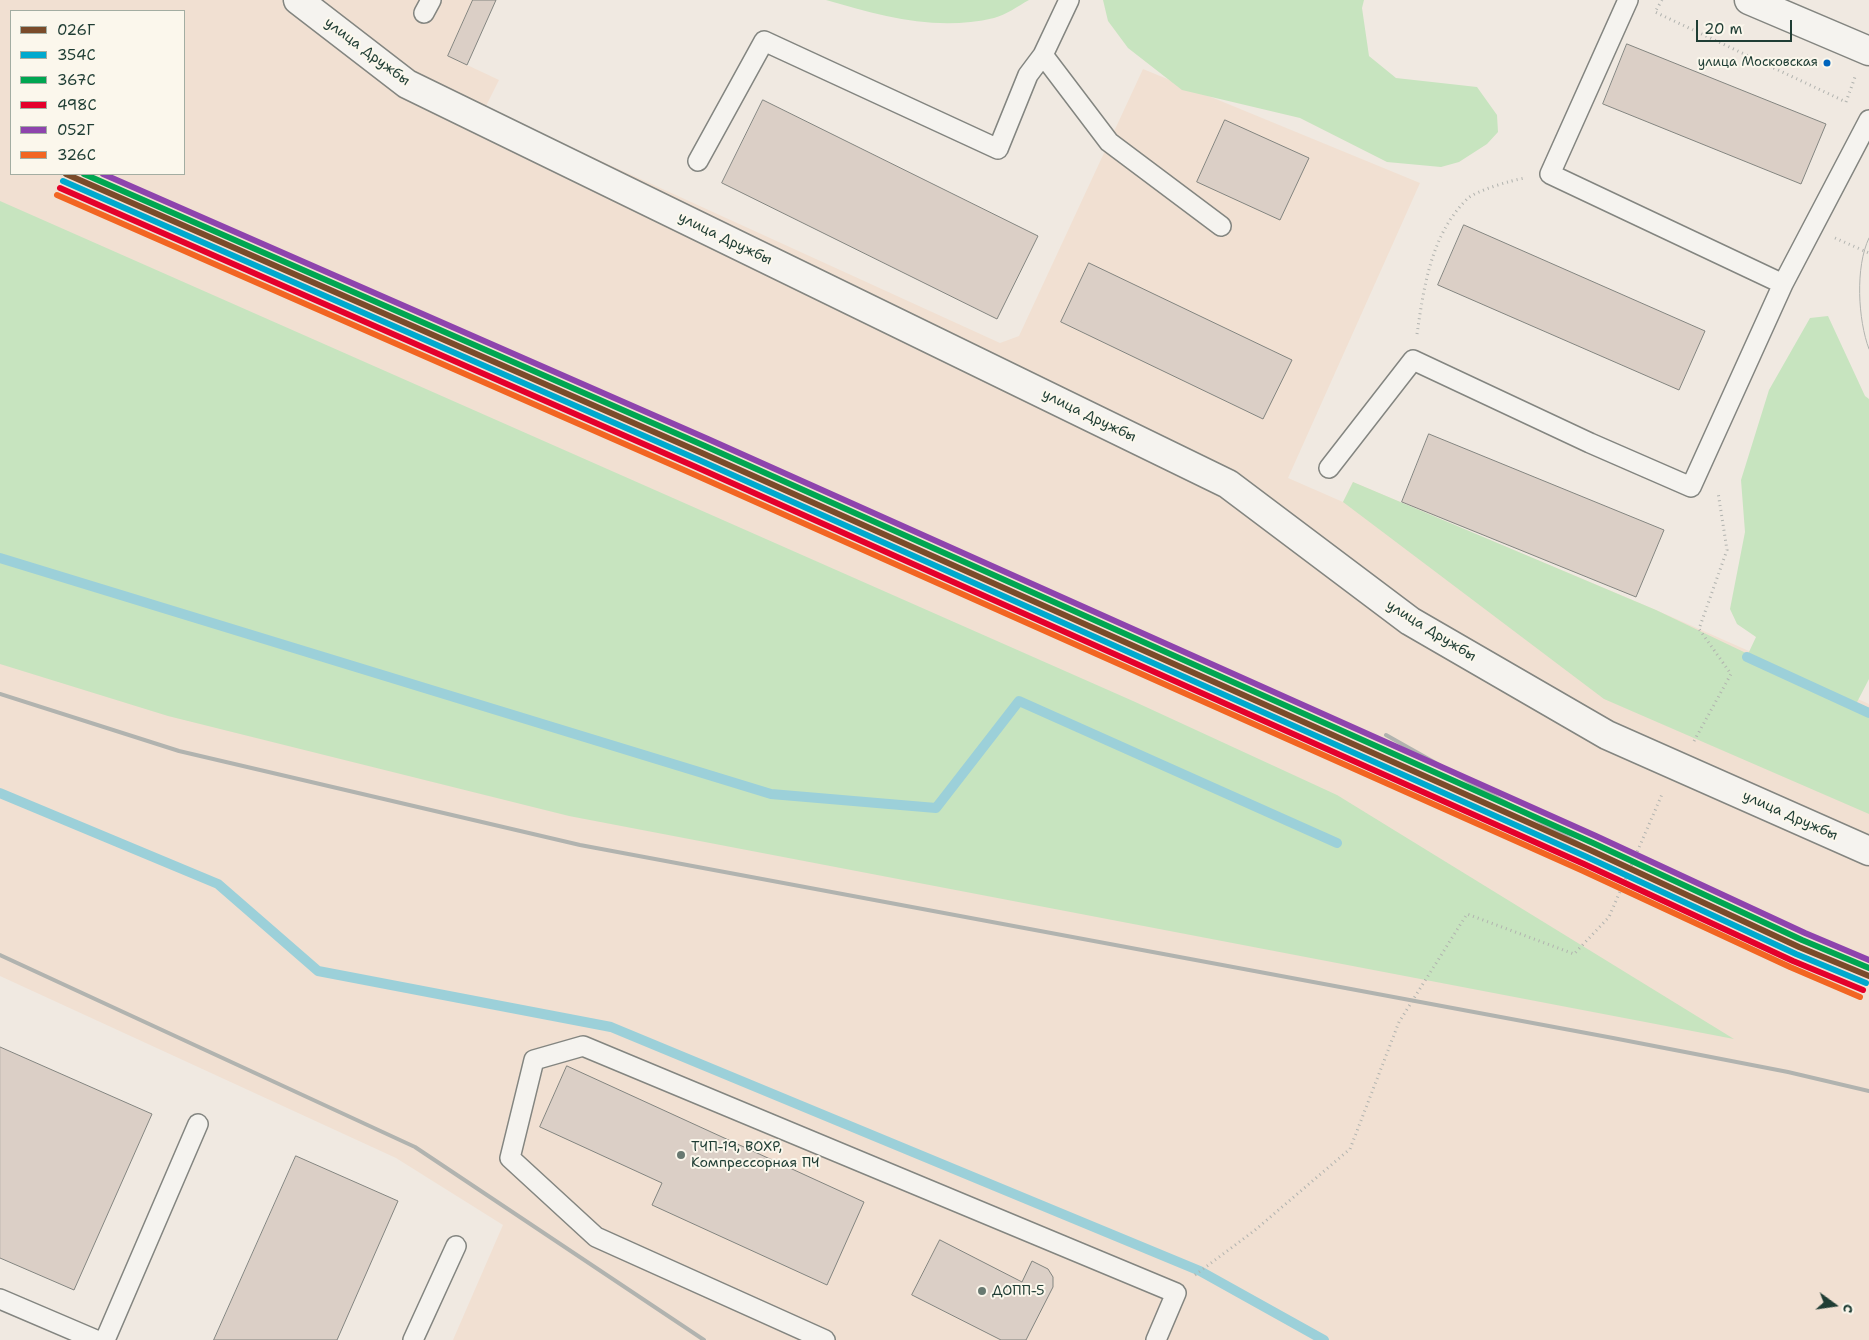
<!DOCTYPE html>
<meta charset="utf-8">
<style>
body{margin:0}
#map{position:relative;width:1869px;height:1340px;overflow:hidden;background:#f0e9e1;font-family:"Shantell Sans",sans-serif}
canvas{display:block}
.legend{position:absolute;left:10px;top:10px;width:175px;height:165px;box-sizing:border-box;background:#fbf7ec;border:1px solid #a3ada2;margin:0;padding:6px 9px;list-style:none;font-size:15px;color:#1f3d34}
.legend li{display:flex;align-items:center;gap:10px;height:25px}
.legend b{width:25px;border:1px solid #a3ada2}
.north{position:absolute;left:1809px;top:1280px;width:50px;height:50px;-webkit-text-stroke:4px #fbf7ec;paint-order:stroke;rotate:104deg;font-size:14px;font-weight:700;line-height:20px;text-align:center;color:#1f3d34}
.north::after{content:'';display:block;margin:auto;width:18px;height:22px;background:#1f3d34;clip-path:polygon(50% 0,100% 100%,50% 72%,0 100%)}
.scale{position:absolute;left:1696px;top:20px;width:96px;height:22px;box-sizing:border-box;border:2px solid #1f3d34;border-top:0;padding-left:6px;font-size:15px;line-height:18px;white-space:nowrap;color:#1f3d34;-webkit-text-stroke:4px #fbf7ec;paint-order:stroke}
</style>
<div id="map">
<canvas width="1869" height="1340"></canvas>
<ul class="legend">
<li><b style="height:6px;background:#7a4b2a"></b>026Г</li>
<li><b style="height:6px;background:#00a9ce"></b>354С</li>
<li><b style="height:6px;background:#00a651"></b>367С</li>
<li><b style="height:6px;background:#e4002b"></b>498С</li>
<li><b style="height:6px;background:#8e44ad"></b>052Г</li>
<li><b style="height:6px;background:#f26522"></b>326С</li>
</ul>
<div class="north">С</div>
<div class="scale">20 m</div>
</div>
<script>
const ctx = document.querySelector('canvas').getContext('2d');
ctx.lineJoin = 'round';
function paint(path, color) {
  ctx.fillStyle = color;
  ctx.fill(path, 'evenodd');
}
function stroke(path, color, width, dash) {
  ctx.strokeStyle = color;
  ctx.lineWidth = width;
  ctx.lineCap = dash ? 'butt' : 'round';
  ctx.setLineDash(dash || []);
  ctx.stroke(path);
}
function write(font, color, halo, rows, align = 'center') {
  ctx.font = font + ' "Shantell Sans",sans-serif';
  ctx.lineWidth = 4;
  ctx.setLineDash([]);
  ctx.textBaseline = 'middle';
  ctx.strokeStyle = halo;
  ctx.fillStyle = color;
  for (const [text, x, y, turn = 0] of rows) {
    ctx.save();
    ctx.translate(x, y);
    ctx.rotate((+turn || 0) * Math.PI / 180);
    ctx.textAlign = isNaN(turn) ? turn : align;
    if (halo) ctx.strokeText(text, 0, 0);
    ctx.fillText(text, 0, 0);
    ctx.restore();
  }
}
paint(new Path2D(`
 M 0,0 L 474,0 L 448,56 L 499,80 L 485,108 L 1000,343 L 1019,336 L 1143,69 L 1420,183 L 1288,478 L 1343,502 L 1353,482 L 1656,610 L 1869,704 L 1869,1340 L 453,1340 L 503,1225 L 396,1158 L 0,976 ZM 11,11 L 184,11 L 184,174 L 11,174 Z`), '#f1e0d2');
paint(new Path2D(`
 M 826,0 L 1029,0 C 1018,6 1006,15 994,18 C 936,32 881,16 826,0 Z
 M 1103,0 L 1364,0 L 1362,8 L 1369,56 L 1396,78 L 1477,87 L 1497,115 L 1498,132 L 1487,144 L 1459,162 L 1441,167 L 1387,162 L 1300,118 L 1182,90 L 1128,48 L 1108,21 Z
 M 0,201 L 1133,701 L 1337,795 L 1734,1039 L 569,816 L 168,716 L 0,664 Z
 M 1828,316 L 1865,396 L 1869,399 L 1869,679 L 1855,706 L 1869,713 L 1869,814 L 1604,699 L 1343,502 L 1353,482 L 1656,610 L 1748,654 L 1756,637 L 1737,624 L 1730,609 L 1745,532 L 1741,480 L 1769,390 L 1810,318 Z`), '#c7e4bf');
stroke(new Path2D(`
 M 0,558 L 771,794 L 936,808 L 1019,701 L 1337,843
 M 1747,657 L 1869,713
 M 0,793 L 218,884 L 318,971 L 611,1027 L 1200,1271 L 1324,1340`), '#9cd0d9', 10);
const building = new Path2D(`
 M 473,0 L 496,0 L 467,65 L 448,56 Z
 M 1627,44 L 1826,124 L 1801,184 L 1603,104 Z
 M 763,100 L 1038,236 L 997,319 L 722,183 Z
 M 1225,120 L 1309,158 L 1280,220 L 1197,182 Z
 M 1464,225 L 1705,331 L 1679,390 L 1438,285 Z
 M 1089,263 L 1292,360 L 1263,419 L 1061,322 Z
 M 1429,434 L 1664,530 L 1636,597 L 1402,502 Z
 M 0,1047 L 152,1114 L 74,1290 L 0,1258 Z
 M 567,1066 L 864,1202 L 827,1285 L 652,1205 L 662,1183 L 540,1127 Z
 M 296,1156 L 398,1201 L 337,1340 L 214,1340 Z
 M 940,1240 L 1022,1282 L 1032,1261 L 1048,1269 L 1053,1277 L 1053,1287 L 1026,1340 L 1001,1340 L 912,1295 Z`);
paint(building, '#dbcfc6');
stroke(building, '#838580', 1);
const lane = new Path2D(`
 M 1069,0 L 1043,55 L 1109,142 L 1221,226
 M 1628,0 L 1550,174 L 1783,284
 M 424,13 L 431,0
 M 698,161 L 764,41 L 998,149 L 1028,75 L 1043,55
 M 1329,468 L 1413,360 L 1590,443 L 1691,487 L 1783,284 L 1869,120
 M 0,1299 L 96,1340
 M 105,1340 L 198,1124
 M 413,1340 L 456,1246
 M 825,1340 L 596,1237 L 510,1158 L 534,1060 L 583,1046 L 1176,1293 L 1156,1340`);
const street = new Path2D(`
 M 298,0 L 407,84 L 1228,484 L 1410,621 L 1607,735 L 1869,851`);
const primary = new Path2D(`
 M 1749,0 L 1869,51`);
stroke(lane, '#838580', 22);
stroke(street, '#838580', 31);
stroke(primary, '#838580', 31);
stroke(new Path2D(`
 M 1662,0 L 1655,12 L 1846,102
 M 1846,102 L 1855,77
 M 1835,238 L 1869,253
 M 1417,334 C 1424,286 1431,235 1467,199 C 1475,191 1512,180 1525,178
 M 1694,741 L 1731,674 L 1699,629 L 1727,550 L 1718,492
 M 1195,1275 L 1254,1231 L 1350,1149 L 1399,1022 L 1467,914 L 1574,954 L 1609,917 L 1663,792`), '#b1b3af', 3, [1, 4]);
stroke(lane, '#f5f3ef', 19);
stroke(street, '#f5f3ef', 28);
stroke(primary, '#f5f3ef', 28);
stroke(new Path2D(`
 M 1869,238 C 1855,267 1858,320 1869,349`), '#b1b3af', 1);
stroke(new Path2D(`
 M 0,694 L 179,751 L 580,845 L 1613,1038 L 1788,1072 L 1869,1091
 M 1386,735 L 1590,850
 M 0,955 L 415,1147 L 704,1340`), '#b1b3af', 4);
stroke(new Path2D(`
 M 66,174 L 702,453 L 1590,850 L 1799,947 L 1869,976`), '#7a4b2a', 6);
stroke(new Path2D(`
 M 63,181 L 699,460 L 1587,857 L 1796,954 L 1866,983`), '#00a9ce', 6);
stroke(new Path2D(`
 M 84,174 L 705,446 L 1593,843 L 1802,940 L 1869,968`), '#00a651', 6);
stroke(new Path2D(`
 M 60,188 L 696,467 L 1584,864 L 1793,961 L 1863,990`), '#e4002b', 6);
stroke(new Path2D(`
 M 103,174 L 708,439 L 1596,836 L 1805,933 L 1869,960`), '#8e44ad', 6);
stroke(new Path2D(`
 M 57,195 L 693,474 L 1581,870 L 1790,967 L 1860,997`), '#f26522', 6);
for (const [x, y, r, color] of [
 [1827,63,4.5,"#0065bd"],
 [681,1155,5,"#687971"],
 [982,1291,5,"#687971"]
]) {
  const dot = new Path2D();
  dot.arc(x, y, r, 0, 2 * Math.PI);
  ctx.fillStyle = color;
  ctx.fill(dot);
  stroke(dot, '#fbf7ec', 2);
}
write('13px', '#1f3d34', '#fbf7ec', [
 ["улица Московская",1818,63]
], 'right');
write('14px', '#1f3d34', '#fbf7ec', [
 ["улица Дружбы",367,52,37],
 ["улица Дружбы",725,239,26],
 ["улица Дружбы",1089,416,26],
 ["улица Дружбы",1431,631,32],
 ["улица Дружбы",1790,816,24]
]);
write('14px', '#1f3d34', '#fbf7ec', [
 ["ТЧП-19, ВОХР,",691,1147],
 ["Компрессорная ПЧ",691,1163],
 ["ДОПП-5",992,1291]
], 'left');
</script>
